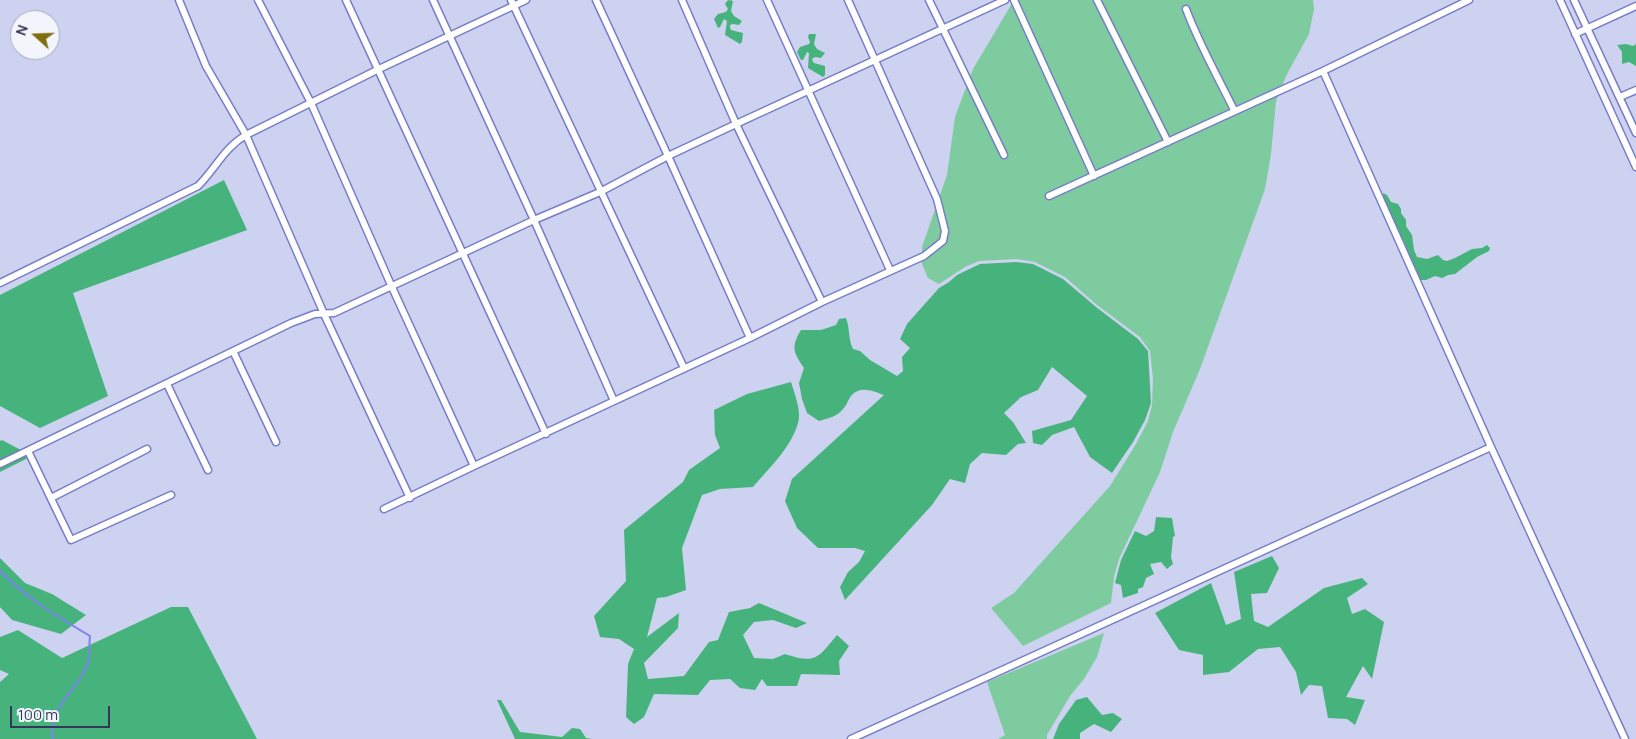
<!DOCTYPE html>
<style>
body{margin:0}
#map{position:relative;width:1636px;height:739px;overflow:hidden;background:#cdd2f1;font-family:Manrope,sans-serif}
canvas{display:block}
.north{position:absolute;left:10px;top:10px;width:50px;height:50px;box-sizing:border-box;background:#f3f5fd;border:1px solid #a7a9ba;border-radius:50%;rotate:290deg;font-size:14px;font-weight:700;line-height:20px;text-align:center;color:#343756}
.north::after{content:'';display:block;margin:auto;width:18px;height:22px;background:#7f6f0c;clip-path:polygon(50% 0,100% 100%,50% 72%,0 100%)}
.scale{position:absolute;left:10px;top:706px;width:100px;height:22px;box-sizing:border-box;border:2px solid #343756;border-top:0;padding-left:6px;font-size:15px;line-height:18px;white-space:nowrap;color:#343756;-webkit-text-stroke:4px #f3f5fd;paint-order:stroke}
</style>
<div id="map">
<canvas width="1636" height="739"></canvas>
<div class="north">N</div>
<div class="scale">100 m</div>
</div>
<script>
const ctx = document.querySelector('canvas').getContext('2d');
ctx.lineJoin = 'round';
function paint(path, color) {
  ctx.fillStyle = color;
  ctx.fill(path, 'evenodd');
}
function stroke(path, color, width, dash) {
  ctx.strokeStyle = color;
  ctx.lineWidth = width;
  ctx.lineCap = dash ? 'butt' : 'round';
  ctx.setLineDash(dash || []);
  ctx.stroke(path);
}
paint(new Path2D(`
 M 1014,0 L 1313,0 L 1314,9 L 1309,34 L 1287,74 L 1276,101 L 1271,154 L 1265,189 L 1200,369 L 1173,432 L 1160,472 L 1119,559 L 1114,577 L 1111,603 L 1023,646 L 991,608 L 1014,593 L 1110,486 L 1136,444 L 1148,421 L 1152,405 L 1153,379 L 1150,351 L 1140,337 L 1097,305 L 1065,277 L 1035,262 L 1017,259 L 979,261 L 965,267 L 939,284 L 928,278 L 922,264 L 922,247 L 947,175 L 955,117 L 973,69 Z
 M 1104,633 L 1097,657 L 1084,679 L 1070,696 L 1047,735 L 1047,739 L 998,739 L 1005,735 L 987,682 Z`), '#7dcb9f');
paint(new Path2D(`
 M 729,0 L 733,1 L 731,11 L 734,16 L 742,21 L 739,25 L 733,24 L 730,25 L 730,27 L 731,30 L 743,33 L 742,42 L 740,44 L 725,35 L 727,21 L 724,19 L 720,27 L 718,28 L 714,19 L 718,14 L 726,12 L 728,9 L 725,4 L 727,1 Z
 M 809,34 L 816,34 L 814,44 L 817,49 L 825,53 L 821,58 L 816,57 L 813,58 L 812,60 L 814,63 L 825,66 L 825,75 L 823,77 L 808,68 L 809,53 L 807,52 L 803,60 L 801,60 L 797,52 L 800,47 L 809,44 L 810,42 L 808,37 Z
 M 1636,41 L 1636,66 L 1629,62 L 1622,64 L 1622,52 L 1617,45 L 1626,44 L 1633,46 L 1636,44 Z
 M 224,180 L 247,230 L 73,293 L 108,396 L 40,428 L 0,406 L 0,295 Z
 M 1383,193 L 1387,195 L 1391,202 L 1398,204 L 1401,209 L 1401,213 L 1406,220 L 1406,226 L 1412,235 L 1414,250 L 1417,257 L 1427,259 L 1438,255 L 1443,260 L 1447,261 L 1455,258 L 1472,249 L 1482,248 L 1487,245 L 1490,248 L 1489,251 L 1477,257 L 1455,274 L 1448,275 L 1442,278 L 1435,276 L 1426,280 L 1421,280 C 1411,271 1410,257 1405,244 C 1404,240 1401,238 1399,234 C 1393,223 1384,205 1383,193 Z
 M 1016,262 L 1033,264 L 1063,279 L 1096,307 L 1138,339 L 1148,351 L 1151,403 L 1145,420 L 1133,442 L 1112,473 L 1090,457 L 1074,427 L 1052,435 L 1042,445 L 1033,443 L 1032,431 L 1071,420 L 1087,396 L 1052,367 L 1038,390 L 1021,397 L 1004,413 L 1013,422 L 1026,443 L 1018,444 L 1006,455 L 982,453 L 970,464 L 965,483 L 950,479 L 932,505 L 845,600 L 840,587 L 848,572 L 859,562 L 865,551 L 855,548 L 818,548 L 797,528 L 785,501 L 792,479 L 884,395 C 873,391 860,385 851,396 C 848,400 847,405 843,409 C 837,417 828,418 819,421 L 807,413 L 802,399 L 799,383 L 804,368 C 793,352 791,347 801,330 L 821,330 L 836,325 L 839,319 L 846,318 C 850,328 848,339 853,349 L 860,351 L 870,360 L 897,376 L 903,371 L 902,357 L 910,348 L 900,339 L 907,324 L 939,288 L 949,282 L 957,275 L 980,264 Z
 M 791,382 C 794,392 802,412 798,423 C 791,448 769,468 753,487 L 720,489 L 702,495 L 682,548 L 686,590 L 666,597 L 657,598 L 647,637 L 679,613 L 678,628 L 644,663 L 648,679 L 684,676 L 709,642 L 718,640 L 729,612 L 750,608 L 759,603 L 807,623 L 796,628 L 773,620 L 754,622 L 743,635 L 754,658 L 773,659 L 785,654 C 816,664 817,659 837,635 L 849,646 L 839,661 L 840,675 L 801,674 L 797,686 L 767,686 L 762,679 L 755,690 L 740,688 L 730,679 L 710,680 L 698,695 L 654,694 L 644,717 L 634,724 L 626,717 L 628,664 L 634,649 L 619,639 L 600,637 L 594,616 L 626,581 L 624,530 L 683,482 L 689,470 L 720,448 L 715,435 L 714,410 L 747,394 Z
 M 2,440 L 32,456 L 0,472 L 0,441 Z
 M 1156,517 L 1172,518 L 1175,536 L 1173,537 L 1171,557 L 1173,564 L 1167,569 L 1161,562 L 1150,564 L 1154,574 L 1146,578 L 1143,587 L 1138,589 L 1138,593 L 1123,598 L 1121,585 L 1115,583 L 1121,560 L 1135,531 L 1146,536 L 1154,531 Z
 M 1272,556 L 1279,568 L 1267,593 L 1251,594 L 1254,621 L 1268,627 L 1324,588 L 1362,578 L 1368,584 L 1347,598 L 1352,614 L 1365,609 L 1384,622 L 1372,679 L 1363,666 L 1346,697 L 1365,700 L 1355,725 L 1347,719 L 1328,718 L 1322,686 L 1309,685 L 1301,695 L 1296,672 L 1280,647 L 1258,649 L 1229,672 L 1203,675 L 1203,655 L 1179,650 L 1155,613 L 1211,583 L 1226,625 L 1241,619 L 1234,572 Z
 M 0,558 L 25,583 L 52,594 L 86,615 L 61,634 L 12,620 L 0,607 Z
 M 171,607 L 188,607 L 257,739 L 0,739 L 0,682 L 9,674 L 0,670 L 0,637 L 18,630 L 62,658 Z
 M 1087,697 L 1102,715 L 1113,713 L 1122,719 L 1111,732 L 1094,724 L 1080,733 L 1080,739 L 1053,739 L 1059,724 L 1076,700 Z
 M 497,700 L 501,700 L 520,732 L 562,737 L 572,728 L 580,729 L 586,738 L 592,739 L 515,739 Z`), '#46b37c');
stroke(new Path2D(`
 M 0,571 C 26,598 58,617 90,636 C 89,643 90,652 89,659 C 82,688 47,705 53,739`), '#7c83f0', 2);
const minor = new Path2D(`
 M 179,0 L 206,66 L 246,135 L 324,314 L 410,498
 M 258,0 L 311,103 L 391,285 L 474,466 L 384,509
 M 346,0 L 546,434
 M 433,0 L 534,220 L 614,401
 M 511,0 L 684,368
 M 596,0 L 668,156 L 750,338
 M 682,0 L 736,124 L 822,302
 M 767,0 L 890,270
 M 929,0 L 1004,155
 M 1014,0 L 1094,176
 M 1097,0 L 1168,142
 M 1560,0 L 1636,167
 M 1574,0 L 1636,133
 M 1186,9 C 1199,44 1218,77 1234,110
 M 1575,34 L 1636,6
 M 1323,71 L 1491,447 L 1625,739
 M 1620,97 L 1636,90
 M 1049,196 L 1323,71 L 1469,0
 M 0,283 L 198,186 C 216,168 224,148 246,135 L 379,69 L 526,0
 M 233,351 L 276,442
 M 167,384 L 208,470
 M 28,451 L 71,540 L 171,495
 M 0,464 L 291,323 L 315,314 L 334,313 L 534,220 L 600,192 L 668,156 L 736,124 L 1005,0
 M 474,466 L 750,338 L 822,302 L 924,256 L 943,241 L 945,231 L 937,199 L 848,0
 M 51,498 L 147,449
 M 851,739 L 1491,447`);
stroke(minor, '#777ec6', 9);
stroke(minor, '#fff', 6);
</script>
